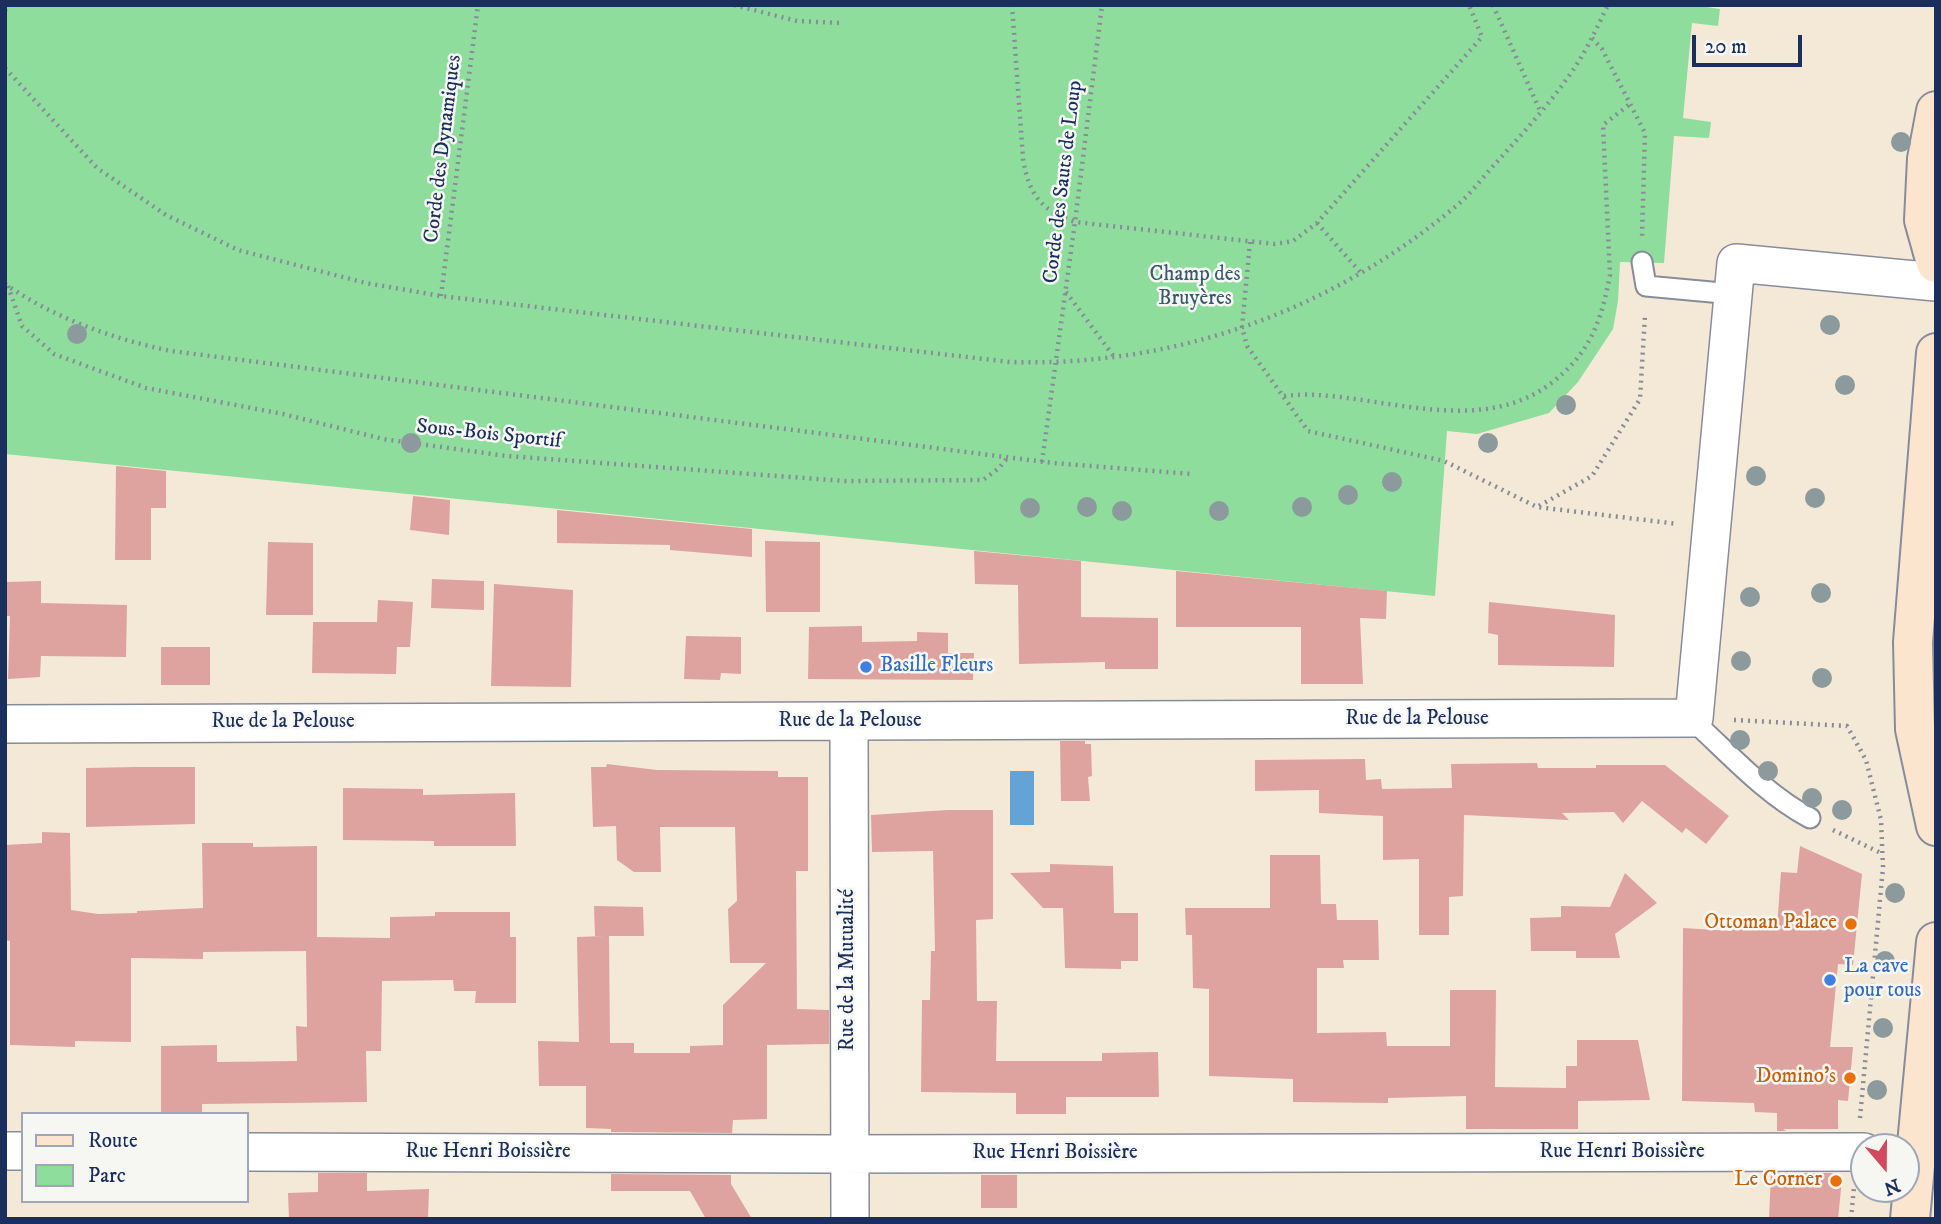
<!DOCTYPE html>
<meta charset="utf-8">
<style>
body{margin:0}
#map{position:relative;width:1941px;height:1224px;overflow:hidden;background:#f4e9d7;font-family:"IM FELL DW Pica",serif}
canvas{display:block}
.frame{position:absolute;inset:0;border:7px solid #1b2f5e;pointer-events:none}
.legend{position:absolute;left:21px;top:1112px;width:228px;height:91px;box-sizing:border-box;background:#f6f6f2;border:2px solid #9ea6b7;margin:0;padding:9px 12px;list-style:none;font-size:21px;color:#1b2f5e}
.legend li{display:flex;align-items:center;gap:14px;height:35px}
.legend b{width:35px;border:2px solid #9ea6b7}
.north{position:absolute;left:1850px;top:1133px;width:70px;height:70px;box-sizing:border-box;background:#f6f6f2;border:2px solid #9ea6b7;border-radius:50%;rotate:160deg;font-size:19px;font-weight:700;line-height:28px;text-align:center;color:#1b2f5e}
.north::after{content:'';display:block;margin:auto;width:24px;height:32px;background:#d1495b;clip-path:polygon(50% 0,100% 100%,50% 72%,0 100%)}
.scale{position:absolute;left:1692px;top:35px;width:110px;height:32px;box-sizing:border-box;border:4px solid #1b2f5e;border-top:0;padding-left:9px;font-size:21px;line-height:24px;white-space:nowrap;color:#1b2f5e;-webkit-text-stroke:5px #f6f6f2;paint-order:stroke}
</style>
<div id="map">
<canvas width="1941" height="1224"></canvas>
<div class="frame"></div>
<ul class="legend">
<li><b style="height:9px;background:#fce5cf"></b>Route</li>
<li><b style="height:19px;background:#8fdd9c"></b>Parc</li>
</ul>
<div class="north">N</div>
<div class="scale">20 m</div>
</div>
<script>
const ctx = document.querySelector('canvas').getContext('2d');
ctx.lineJoin = 'round';
function paint(path, color) {
  ctx.fillStyle = color;
  ctx.fill(path, 'evenodd');
}
function stroke(path, color, width, dash) {
  ctx.strokeStyle = color;
  ctx.lineWidth = width;
  ctx.lineCap = dash ? 'butt' : 'round';
  ctx.setLineDash(dash || []);
  ctx.stroke(path);
}
function write(font, color, halo, rows, align = 'center') {
  ctx.font = font + ' "IM FELL DW Pica",serif';
  ctx.lineWidth = 5;
  ctx.setLineDash([]);
  ctx.textBaseline = 'middle';
  ctx.strokeStyle = halo;
  ctx.fillStyle = color;
  for (const [text, x, y, turn = 0] of rows) {
    ctx.save();
    ctx.translate(x, y);
    ctx.rotate((+turn || 0) * Math.PI / 180);
    ctx.textAlign = isNaN(turn) ? turn : align;
    if (halo) ctx.strokeText(text, 0, 0);
    ctx.fillText(text, 0, 0);
    ctx.restore();
  }
}
paint(new Path2D(`
 M 5,5 L 1693,5 L 1720,9 L 1718,26 L 1692,23 L 1683,118 L 1711,122 L 1709,138 L 1674,136 L 1664,263 L 1620,262 L 1618,301 L 1613,329 L 1578,382 L 1549,413 L 1477,434 L 1447,431 L 1435,596 L 5,454 Z`), '#8fdd9c');
paint(new Path2D(`
 M 1010,771 L 1034,771 L 1034,825 L 1010,825 Z`), '#65a2d6');
paint(new Path2D(`
 M 116,466 L 166,471 L 166,508 L 151,508 L 151,560 L 115,560 Z
 M 413,496 L 450,500 L 449,535 L 410,530 Z
 M 557,510 L 752,529 L 752,557 L 670,550 L 670,545 L 557,543 Z
 M 765,541 L 820,542 L 820,612 L 766,612 Z
 M 268,542 L 313,543 L 313,615 L 266,615 Z
 M 974,551 L 1081,561 L 1081,617 L 1158,618 L 1158,669 L 1105,669 L 1105,662 L 1019,664 L 1018,585 L 975,584 Z
 M 1176,571 L 1387,591 L 1386,619 L 1360,618 L 1363,684 L 1301,684 L 1301,627 L 1176,627 Z
 M 432,579 L 484,581 L 484,610 L 431,608 Z
 M 41,581 L 41,603 L 127,605 L 126,657 L 41,656 L 40,677 L 8,679 L 10,616 L 5,616 L 5,582 Z
 M 494,584 L 573,590 L 571,687 L 491,686 Z
 M 378,600 L 413,602 L 410,647 L 397,647 L 396,674 L 312,673 L 313,622 L 377,622 Z
 M 1489,602 L 1615,615 L 1614,667 L 1498,665 L 1498,635 L 1488,633 Z
 M 862,626 L 862,642 L 917,641 L 917,632 L 948,633 L 948,653 L 974,653 L 973,680 L 808,679 L 809,627 Z
 M 686,636 L 741,637 L 741,674 L 721,673 L 720,680 L 684,679 Z
 M 161,647 L 210,647 L 210,685 L 161,685 Z
 M 1060,741 L 1085,741 L 1085,744 L 1091,744 L 1092,776 L 1088,777 L 1090,801 L 1061,801 Z
 M 1365,759 L 1366,780 L 1381,779 L 1382,789 L 1452,788 L 1451,764 L 1537,763 L 1538,768 L 1596,768 L 1596,765 L 1665,765 L 1729,816 L 1706,844 L 1686,828 L 1682,833 L 1642,801 L 1623,823 L 1614,812 L 1562,813 L 1569,820 L 1464,815 L 1463,896 L 1449,897 L 1449,935 L 1419,935 L 1419,859 L 1383,860 L 1383,816 L 1319,813 L 1319,790 L 1255,791 L 1255,760 Z
 M 607,764 L 657,770 L 778,771 L 778,777 L 808,777 L 808,871 L 796,871 L 797,1009 L 829,1010 L 829,1044 L 767,1045 L 767,1119 L 733,1120 L 732,1133 L 611,1132 L 611,1129 L 586,1128 L 586,1086 L 539,1086 L 538,1041 L 579,1042 L 577,937 L 604,936 L 595,936 L 594,906 L 643,907 L 644,936 L 609,936 L 610,1043 L 634,1043 L 634,1053 L 690,1053 L 690,1046 L 723,1045 L 723,1005 L 766,963 L 730,963 L 728,909 L 737,901 L 735,827 L 660,827 L 661,872 L 634,872 L 617,860 L 616,826 L 593,827 L 591,767 L 606,767 Z
 M 136,767 L 195,767 L 195,824 L 86,827 L 86,768 Z
 M 343,788 L 423,789 L 423,795 L 515,793 L 516,846 L 434,846 L 434,841 L 343,840 Z
 M 947,810 L 993,810 L 993,919 L 976,920 L 977,1001 L 997,1001 L 996,1061 L 1102,1061 L 1102,1053 L 1158,1052 L 1159,1097 L 1066,1097 L 1066,1114 L 1016,1114 L 1016,1093 L 921,1092 L 922,1000 L 930,1000 L 931,951 L 935,951 L 933,851 L 872,852 L 871,815 Z
 M 42,832 L 70,833 L 71,910 L 98,914 L 137,913 L 137,911 L 203,908 L 202,843 L 253,843 L 253,847 L 317,846 L 317,937 L 390,938 L 390,917 L 435,916 L 435,912 L 510,912 L 510,937 L 516,937 L 516,1003 L 475,1003 L 476,991 L 454,991 L 453,980 L 382,981 L 381,1051 L 366,1051 L 367,1102 L 202,1104 L 202,1112 L 161,1112 L 161,1046 L 217,1045 L 217,1062 L 297,1061 L 296,1026 L 307,1027 L 306,951 L 203,952 L 203,959 L 131,958 L 131,1042 L 75,1041 L 75,1047 L 10,1045 L 10,941 L 5,940 L 5,845 L 42,843 Z
 M 1800,846 L 1862,874 L 1853,965 L 1838,964 L 1830,1047 L 1853,1047 L 1848,1101 L 1838,1100 L 1838,1129 L 1783,1129 L 1786,1131 L 1777,1131 L 1777,1113 L 1755,1112 L 1754,1103 L 1682,1101 L 1683,928 L 1732,931 L 1733,924 L 1777,927 L 1781,872 L 1797,873 Z
 M 1270,855 L 1320,855 L 1321,904 L 1336,904 L 1337,920 L 1378,920 L 1379,960 L 1343,960 L 1344,968 L 1317,968 L 1317,1033 L 1386,1032 L 1387,1046 L 1450,1046 L 1450,990 L 1496,990 L 1495,1087 L 1566,1088 L 1566,1066 L 1577,1066 L 1577,1040 L 1638,1040 L 1650,1100 L 1578,1101 L 1578,1129 L 1466,1129 L 1466,1096 L 1388,1098 L 1388,1103 L 1293,1102 L 1293,1079 L 1209,1076 L 1209,989 L 1193,988 L 1192,935 L 1186,935 L 1185,908 L 1270,908 Z
 M 1050,864 L 1113,866 L 1114,913 L 1138,913 L 1138,961 L 1121,961 L 1121,969 L 1065,968 L 1063,908 L 1043,908 L 1010,873 L 1050,872 Z
 M 1625,873 L 1657,903 L 1615,934 L 1620,958 L 1576,958 L 1576,951 L 1531,951 L 1530,918 L 1561,917 L 1561,906 L 1610,907 Z
 M 318,1173 L 367,1173 L 367,1191 L 429,1189 L 428,1219 L 289,1219 L 288,1193 L 318,1192 Z
 M 1771,1173 L 1835,1173 L 1842,1179 L 1838,1219 L 1769,1219 Z
 M 611,1174 L 731,1175 L 731,1184 L 752,1219 L 706,1219 L 690,1191 L 611,1191 Z
 M 981,1175 L 1017,1175 L 1017,1208 L 981,1208 Z`), '#dea39e');
const service = new Path2D(`
 M 1642,262 L 1646,286 L 1733,294
 M 1694,718 L 1703,730 C 1737,762 1769,796 1810,818`);
const minor = new Path2D(`
 M 849,722 L 850,1219
 M 5,724 L 1694,718 L 1736,263 L 1936,282
 M 5,1151 L 23,1151
 M 247,1152 L 832,1154 L 1864,1152`);
const secondary = new Path2D(`
 M 1936,111 L 1927,159 L 1924,220 L 1936,263
 M 1936,353 L 1913,642 L 1915,729 L 1936,826
 M 1910,1219 L 1936,942`);
stroke(service, '#888c9a', 23);
stroke(minor, '#888c9a', 40);
stroke(secondary, '#888c9a', 42);
stroke(new Path2D(`
 M 734,5 L 797,21 L 840,23
 M 1012,5 L 1023,159 C 1029,195 1041,210 1075,222 L 1275,244 L 1293,241 L 1317,223 L 1482,37 L 1469,5
 M 1493,5 L 1541,113
 M 5,10 L 11,5
 M 1592,38 L 1602,49 L 1645,133 L 1642,237
 M 5,68 L 97,168 L 166,215 L 238,250 L 366,283 L 441,296 L 1010,362 C 1173,367 1329,312 1455,207 C 1470,195 1482,178 1495,164 C 1522,134 1550,104 1573,70 C 1587,50 1597,27 1608,5
 M 1317,223 L 1361,273
 M 1250,242 L 1242,327 L 1247,346 L 1308,431 L 1444,461 L 1537,507 L 1678,524
 M 5,284 C 54,318 113,339 171,351 L 1053,463 L 1192,474
 M 8,286 L 22,326 L 54,354 L 146,388 L 283,414 L 383,439 L 507,456 L 845,481 L 983,480 L 999,468 L 1008,457
 M 1066,292 L 1115,358
 M 441,296 L 478,5
 M 1284,396 C 1295,395 1306,394 1316,395 C 1392,399 1483,434 1550,384 C 1590,354 1601,322 1610,275 L 1603,125 L 1630,104
 M 1042,462 L 1075,222 L 1102,5
 M 1539,506 L 1592,476 L 1640,399 L 1645,315
 M 1734,720 L 1847,726 L 1866,760 L 1881,820 L 1883,867 L 1860,1118
 M 1833,830 L 1883,854
 M 1851,1219 L 1854,1187`), '#888c9a', 4.5, [2, 5]);
stroke(service, '#fff', 19);
stroke(minor, '#fff', 37);
stroke(secondary, '#fce5cf', 38);
ctx.fillStyle = '#8d9a9d';
for (const [x, y] of [
 [1901,142],
 [1830,325],
 [77,334],
 [1845,385],
 [1566,405],
 [411,443],
 [1488,443],
 [1756,476],
 [1392,482],
 [1348,495],
 [1815,498],
 [1087,507],
 [1302,507],
 [1030,508],
 [1122,511],
 [1219,511],
 [1821,593],
 [1750,597],
 [1741,661],
 [1822,678],
 [1740,740],
 [1768,771],
 [1812,798],
 [1842,810],
 [1895,893],
 [1885,961],
 [1883,1028],
 [1877,1090]
]) {
  ctx.beginPath();
  ctx.arc(x, y, 10, 0, 2 * Math.PI);
  ctx.fill();
}
for (const [x, y, r, color] of [
 [866,667,7,"#3f7fe0"],
 [1851,924,7,"#e8710a"],
 [1830,980,7,"#3f7fe0"],
 [1850,1078,7,"#e8710a"],
 [1836,1181,7,"#e8710a"]
]) {
  const dot = new Path2D();
  dot.arc(x, y, r, 0, 2 * Math.PI);
  ctx.fillStyle = color;
  ctx.fill(dot);
  stroke(dot, '#f6f6f2', 2.5);
}
write('21px', '#1b2f5e', '#f6f6f2', [
 ["Corde des Dynamiques",444,149,-83],
 ["Corde des Sauts de Loup",1064,182,-83],
 ["Sous-Bois Sportif",489,435,6],
 ["Rue de la Pelouse",1417,720],
 ["Rue de la Pelouse",850,722],
 ["Rue de la Pelouse",283,723],
 ["Rue de la Mutualité",849,970,-90],
 ["Rue Henri Boissière",488,1153],
 ["Rue Henri Boissière",1622,1153],
 ["Rue Henri Boissière",1055,1154]
]);
write('21px', '#385a6e', '#f6f6f2', [
 ["Champ des",1195,276],
 ["Bruyères",1195,300]
]);
write('21px', '#366cbe', '#f6f6f2', [
 ["Basille Fleurs",880,667],
 ["La cave",1844,968],
 ["pour tous",1844,992]
], 'left');
write('21px', '#c56008', '#f6f6f2', [
 ["Ottoman Palace",1837,924],
 ["Domino's",1836,1078],
 ["Le Corner",1822,1181]
], 'right');
</script>
